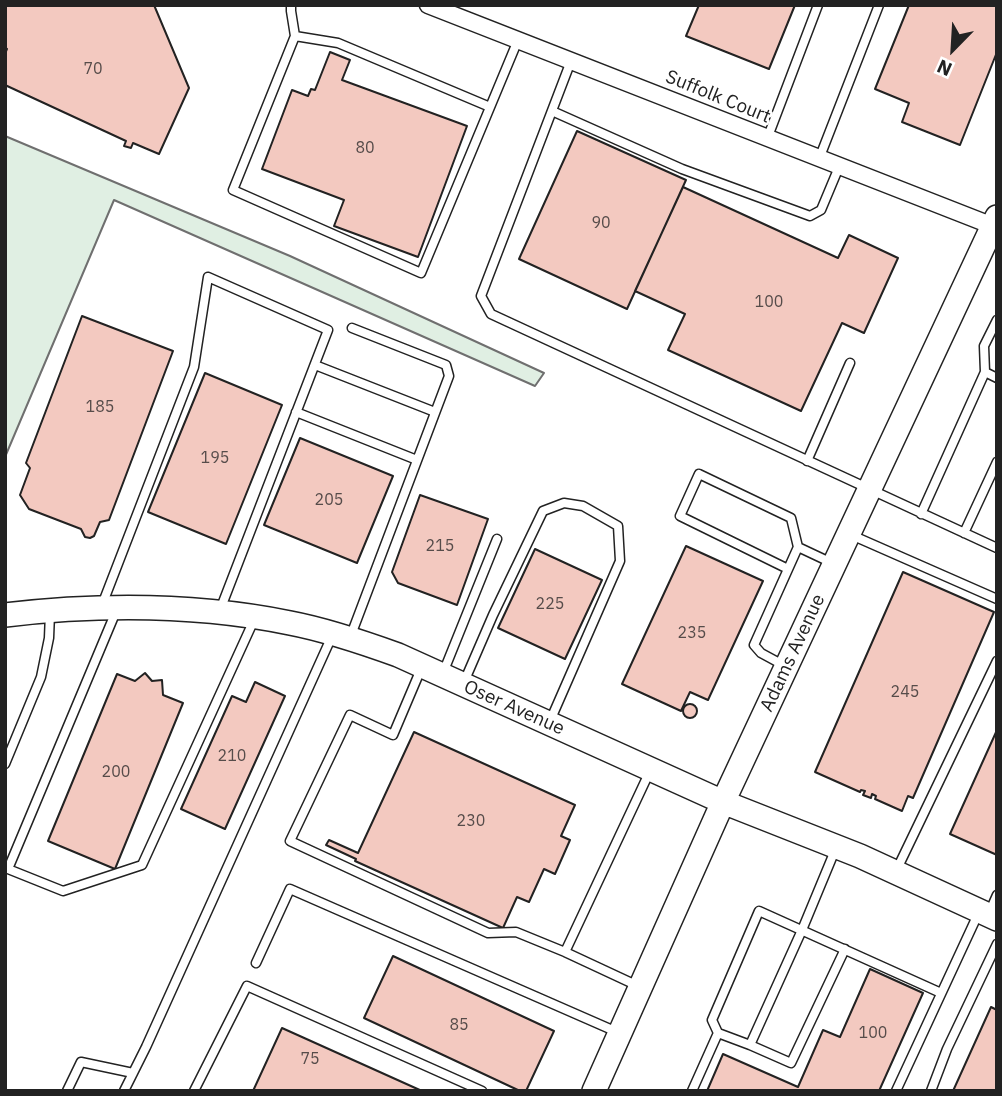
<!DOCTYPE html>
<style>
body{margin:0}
#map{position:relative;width:1002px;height:1096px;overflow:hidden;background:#fff;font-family:"IBM Plex Sans",sans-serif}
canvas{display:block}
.frame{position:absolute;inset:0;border:7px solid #222;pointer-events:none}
.north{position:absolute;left:918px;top:14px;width:70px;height:70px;-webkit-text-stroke:5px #fff;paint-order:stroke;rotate:204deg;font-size:19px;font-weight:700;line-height:28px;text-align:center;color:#222}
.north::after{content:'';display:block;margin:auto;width:24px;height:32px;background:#222;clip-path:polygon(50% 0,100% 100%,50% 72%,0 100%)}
</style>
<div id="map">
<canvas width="1002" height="1096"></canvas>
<div class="frame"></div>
<div class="north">N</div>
</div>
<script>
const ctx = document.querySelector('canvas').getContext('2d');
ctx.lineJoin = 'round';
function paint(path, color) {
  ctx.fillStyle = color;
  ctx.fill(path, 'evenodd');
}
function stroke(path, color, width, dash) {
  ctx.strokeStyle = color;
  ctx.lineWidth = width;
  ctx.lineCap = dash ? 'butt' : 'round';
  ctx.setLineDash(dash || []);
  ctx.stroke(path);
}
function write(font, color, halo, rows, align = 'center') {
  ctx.font = font + ' "IBM Plex Sans",sans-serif';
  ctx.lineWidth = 5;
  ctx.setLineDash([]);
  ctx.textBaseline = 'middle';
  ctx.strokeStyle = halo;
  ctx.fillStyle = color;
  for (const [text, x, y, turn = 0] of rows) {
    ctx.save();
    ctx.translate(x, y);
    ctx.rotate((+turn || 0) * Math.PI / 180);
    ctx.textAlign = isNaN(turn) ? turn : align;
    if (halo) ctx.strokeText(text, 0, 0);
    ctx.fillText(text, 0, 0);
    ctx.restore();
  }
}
const green = new Path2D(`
 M 5,136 L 290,256 L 544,373 L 535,386 L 114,200 L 5,457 Z`);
paint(green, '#e0efe3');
stroke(green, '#6f6f6f', 2);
const building = new Path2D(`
 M 5,5 L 154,5 L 189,88 L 159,154 L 133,143 L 131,148 L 124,146 L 126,141 L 5,85 L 5,54 L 7,49 L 5,48 Z
 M 699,5 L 795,5 L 769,69 L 686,36 Z
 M 909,5 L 997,5 L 997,52 L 960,145 L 902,122 L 909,103 L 875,89 Z
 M 330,52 L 350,60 L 342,80 L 467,126 L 418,257 L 334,226 L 344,200 L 262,169 L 292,90 L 308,96 L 311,89 L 315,90 Z
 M 577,131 L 686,180 L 627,309 L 519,259 Z
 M 683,187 L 838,258 L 849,235 L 898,258 L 864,333 L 842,323 L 801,411 L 668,350 L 685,314 L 635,291 Z
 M 82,316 L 173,351 L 109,520 L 100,522 L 94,536 L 90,538 L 85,537 L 81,529 L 29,509 L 20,495 L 30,468 L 26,463 Z
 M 205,373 L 282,405 L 226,544 L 148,512 Z
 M 300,438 L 393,476 L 357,563 L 264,525 Z
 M 420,495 L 488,519 L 457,605 L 398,583 L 392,572 Z
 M 686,546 L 763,581 L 708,700 L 690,692 L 681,711 L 622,684 Z
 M 535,549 L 602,580 L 565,659 L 498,628 Z
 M 903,572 L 994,612 L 913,798 L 908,796 L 902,811 L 875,799 L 876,796 L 872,794 L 871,798 L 863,795 L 865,791 L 861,790 L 860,792 L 815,772 Z
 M 145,673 L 152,681 L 162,680 L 163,695 L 183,703 L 115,869 L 48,841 L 117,674 L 135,681 Z
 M 255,682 L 285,696 L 225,829 L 181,809 L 232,696 L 246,702 Z
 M683 711a7 7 0 1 1 14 0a7 7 0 1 1-14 0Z
 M 997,730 L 997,855 L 950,834 Z
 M 414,732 L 575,805 L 561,836 L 570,840 L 555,874 L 544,869 L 529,902 L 517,897 L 503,928 L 355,861 L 356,859 L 326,845 L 329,840 L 358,853 Z
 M 393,956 L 554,1031 L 526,1091 L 520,1091 L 364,1018 Z
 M 870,969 L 923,993 L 879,1091 L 707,1091 L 723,1054 L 798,1087 L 823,1030 L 840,1037 Z
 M 991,1007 L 997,1010 L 997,1091 L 953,1091 Z
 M 282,1028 L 422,1091 L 253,1091 Z`);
paint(building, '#f3c9c0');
stroke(building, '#222', 2);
const lane = new Path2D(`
 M 291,5 L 291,11 L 295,36 L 233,190 L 421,273 L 518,40
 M 295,36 L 338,43 L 490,107
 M 571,61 L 481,296 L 491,314 L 997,548
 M 552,111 L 682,169 L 810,216 L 821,210 L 839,167
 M 767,139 L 818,5
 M 819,159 L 879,5
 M 315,365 L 435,412
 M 985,372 L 997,378
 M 296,412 L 417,460
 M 807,461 L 850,363
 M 921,514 L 985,372 L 984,346 L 997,320
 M 964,533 L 997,462
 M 849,534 L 997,599
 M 788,569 L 680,516 L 699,474 L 791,518 L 798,547
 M 102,605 L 194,367 L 208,277 L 328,330 L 220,610
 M 117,609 L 8,869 L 63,891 L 142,865 L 254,620
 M 351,635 L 449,376 L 446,365 L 352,328
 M 785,666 L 761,653 L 754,645 L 798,547 L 832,563
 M 421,669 L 393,735 L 350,715 L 290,841 L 488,933 L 516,932 L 565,952
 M 443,673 L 497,539
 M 464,682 L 493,615 L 543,511 L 564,503 L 583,506 L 618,526 L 620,561 L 550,721
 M 5,764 L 41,677 L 49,638 L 50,613
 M 836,848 L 802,930 L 750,1045 L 718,1033 L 712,1020 L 759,911 L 941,993
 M 897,869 L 997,661
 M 989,913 L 997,895
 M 256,963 L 290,889 L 617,1032
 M 638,986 L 565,952 L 650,771
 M 750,1045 L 791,1063 L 845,949
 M 67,1091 L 81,1062 L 133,1073
 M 124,1091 L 146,1047 L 332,636
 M 194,1091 L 247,986 L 482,1091
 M 692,1091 L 718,1033
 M 896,1091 L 979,912
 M 931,1091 L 947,1049 L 997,944`);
const street = new Path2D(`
 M 428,5 L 993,226`);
const secondary = new Path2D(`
 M 5,615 C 100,604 196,604 290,623 C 327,630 362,642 398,655 L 723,802 L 860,856 L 997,919
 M 594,1091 L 723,802 L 997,217`);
stroke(lane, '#222', 11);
stroke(street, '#222', 19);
stroke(secondary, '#222', 26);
stroke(lane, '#fff', 8);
stroke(street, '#fff', 16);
stroke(secondary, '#fff', 23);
write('16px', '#564c4a', null, [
 ["70",93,69],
 ["80",365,148],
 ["90",601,223],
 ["100",769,302],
 ["185",100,407],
 ["195",215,458],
 ["205",329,500],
 ["215",440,546],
 ["225",550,604],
 ["235",692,633],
 ["245",905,692],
 ["210",232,756],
 ["200",116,772],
 ["230",471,821],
 ["85",459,1025],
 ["100",873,1033],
 ["75",310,1059]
]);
write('19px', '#222', '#fff', [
 ["Suffolk Court",718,97,22],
 ["Adams Avenue",793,653,-65],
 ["Oser Avenue",514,708,24]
]);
</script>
